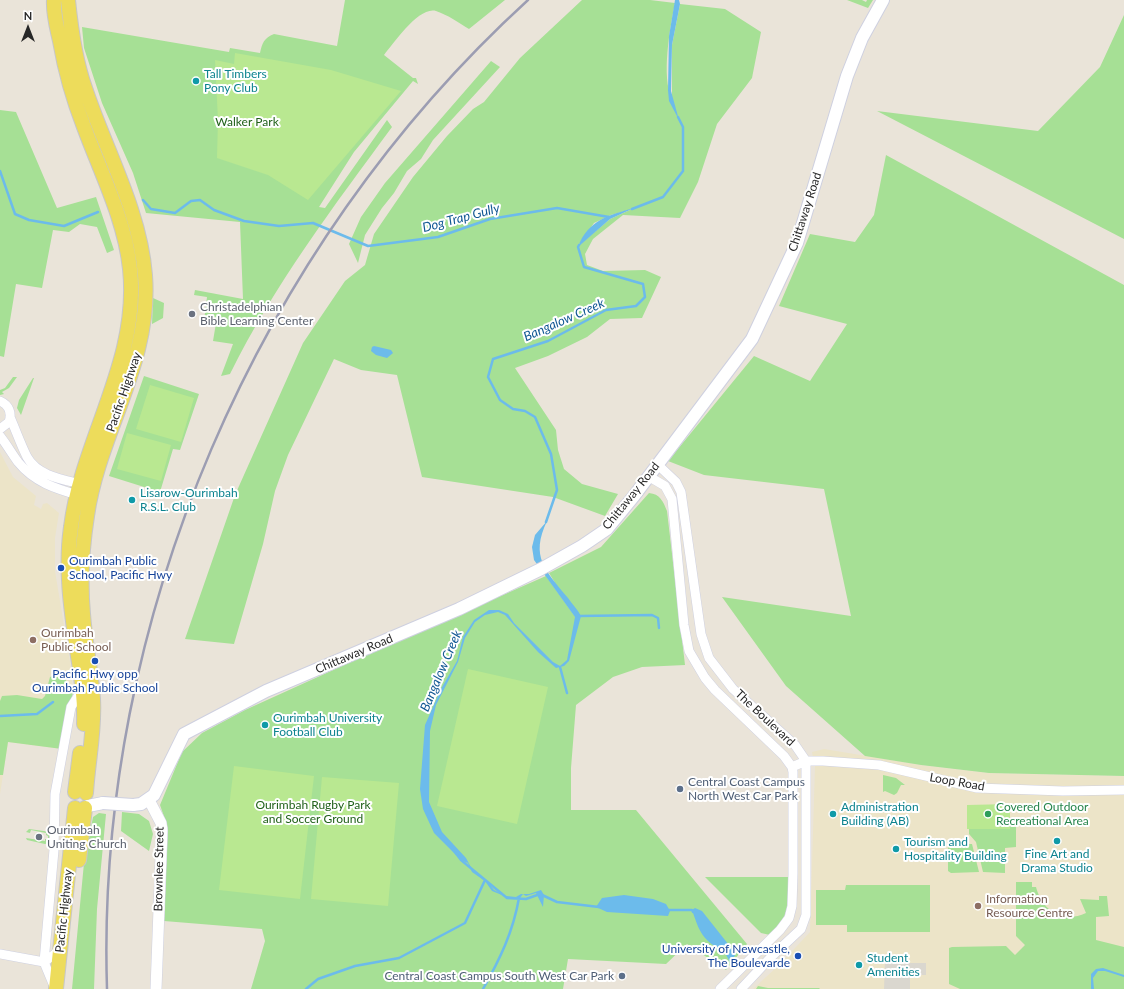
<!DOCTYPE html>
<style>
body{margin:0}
#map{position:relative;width:1124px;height:989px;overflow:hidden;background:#eae4d9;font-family:Lato,sans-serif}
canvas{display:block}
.north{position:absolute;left:8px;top:8px;width:40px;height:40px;-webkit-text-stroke:3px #fff;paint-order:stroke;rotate:0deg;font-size:11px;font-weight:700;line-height:16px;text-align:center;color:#272727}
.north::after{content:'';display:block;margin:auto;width:14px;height:18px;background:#272727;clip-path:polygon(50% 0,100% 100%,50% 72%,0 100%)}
</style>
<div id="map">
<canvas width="1124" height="989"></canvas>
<div class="north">N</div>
</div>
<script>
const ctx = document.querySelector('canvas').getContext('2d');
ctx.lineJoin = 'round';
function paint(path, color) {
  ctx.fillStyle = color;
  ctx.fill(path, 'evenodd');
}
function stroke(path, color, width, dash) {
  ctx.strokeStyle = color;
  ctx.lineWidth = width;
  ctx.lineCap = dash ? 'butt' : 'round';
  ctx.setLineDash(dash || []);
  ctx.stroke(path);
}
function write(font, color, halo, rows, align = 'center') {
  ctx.font = font + ' Lato,sans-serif';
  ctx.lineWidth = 4;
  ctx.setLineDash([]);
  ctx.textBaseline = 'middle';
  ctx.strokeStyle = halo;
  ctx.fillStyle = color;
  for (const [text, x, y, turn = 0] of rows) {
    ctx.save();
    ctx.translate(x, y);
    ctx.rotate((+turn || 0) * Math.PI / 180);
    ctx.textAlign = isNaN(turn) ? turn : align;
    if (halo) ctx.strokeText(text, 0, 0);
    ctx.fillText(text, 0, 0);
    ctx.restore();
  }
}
paint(new Path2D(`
 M 0,452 L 13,477 L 36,496 L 34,505 L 41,509 L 43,504 L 47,503 L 59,513 L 55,538 L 55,571 L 71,668 L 73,693 L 69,707 L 62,749 L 8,742 L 0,794 Z
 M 824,749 L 921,765 L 989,773 L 1124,776 L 1124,989 L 753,989 L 779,965 L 810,932 L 815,766 L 812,752 Z`), '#ece4c8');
paint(new Path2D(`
 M 345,0 L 505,0 L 469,29 C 459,23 448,15 436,11 C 419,6 394,43 384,55 L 413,78 L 416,78 L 418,84 L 413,81 L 354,152 L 319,207 L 325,208 L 387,120 L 392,127 C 334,206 274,285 230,374 L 221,376 L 233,344 L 213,341 L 216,323 L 204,321 L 207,297 L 194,295 L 195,290 L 243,299 L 240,222 L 146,213 L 133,173 L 102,103 L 84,48 L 82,27 L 229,52 L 230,48 L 260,53 C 262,43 264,38 274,34 L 337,46 Z
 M 582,0 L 650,0 L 675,3 C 670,28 661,77 672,99 L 672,45 L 680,4 L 725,9 L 761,32 L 752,78 L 717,124 L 698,182 L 680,218 L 623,215 L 593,239 L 585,254 L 587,265 L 603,271 L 645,270 L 661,277 L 642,318 L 610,319 L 587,337 L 548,356 L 515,368 L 556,430 L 558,450 L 564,469 L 582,484 L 618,494 L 605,516 L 553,497 L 422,477 L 397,375 L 361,370 L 334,359 L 288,455 L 275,491 L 263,544 L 234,644 L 185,639 L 235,495 L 303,343 L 345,281 L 365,265 L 374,234 L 413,177 L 447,136 L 473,109 L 484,102 L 520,58 ZM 632,209 L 610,219 L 578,246 L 594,223 L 611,215 Z
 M 847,0 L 862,0 L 866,2 L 867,0 L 873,0 L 868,8 Z
 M 1124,15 L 1124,239 L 877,111 L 1038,131 L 1100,67 Z
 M 491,61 L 500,67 L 433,140 L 421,159 L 407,171 L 394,193 L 382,208 L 365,235 L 358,263 L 349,244 L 361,217 L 385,183 Z
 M 0,110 L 16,112 L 57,208 L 96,197 L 114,250 L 107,253 L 97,227 L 80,224 L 69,232 L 53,230 L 42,288 L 16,284 L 4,357 L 0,356 Z
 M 886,155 L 1124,285 L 1124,776 L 989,773 L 921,765 L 865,756 L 786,686 L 722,597 L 851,616 L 824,489 L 704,475 L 668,461 L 754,356 L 810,381 L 847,324 L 779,306 L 810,234 L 855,242 L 874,215 Z
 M 153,298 L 164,303 L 163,318 L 152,324 Z
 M 144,376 L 199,394 L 180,450 L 173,449 L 160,492 L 109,476 Z
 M 13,377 L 17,377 L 9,388 L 2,392 L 4,394 L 0,395 L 0,390 L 5,388 Z
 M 33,378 L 34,378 L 21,415 L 17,408 L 19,400 Z
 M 649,493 C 660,494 663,501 667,511 L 685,665 L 642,667 L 613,677 L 576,705 L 571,768 L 571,810 L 636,810 L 747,944 L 726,970 L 687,944 L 666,964 L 568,959 L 563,989 L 251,989 L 265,941 L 262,929 L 164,921 L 168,828 L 160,805 L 182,752 L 202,733 L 245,710 L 364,656 L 546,576 L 579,622 L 549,573 L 601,547 Z
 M 59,673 L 64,677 L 73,693 L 69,707 L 62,749 L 8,742 L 3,775 L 0,775 L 0,701 L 2,696 L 17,695 L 42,699 L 45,696 L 50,677 Z
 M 883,775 L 896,778 L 905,785 L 901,785 L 897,793 L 894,795 L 885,791 L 883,792 Z
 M 122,812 L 139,814 L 149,821 L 153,834 L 149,851 L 121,831 Z
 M 99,813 L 106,814 L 97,909 L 94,989 L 72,989 L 84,863 L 93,817 Z
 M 1010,823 L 1016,823 L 1016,847 L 1005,848 L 1005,873 L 983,872 L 976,842 L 969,834 L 969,829 L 1010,829 Z
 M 29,829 L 51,832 L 50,843 L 45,844 L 27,840 L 26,838 L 45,841 L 45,839 L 48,839 L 48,836 L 46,835 L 46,833 L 31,830 L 30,833 L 26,832 Z
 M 948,844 L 972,844 L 979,872 L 951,873 L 948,871 Z
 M 705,877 L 788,877 C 789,905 790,915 770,935 L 761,933 Z
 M 1016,882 L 1032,882 L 1032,887 L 1036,887 C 1042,910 1062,924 1086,913 L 1080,899 L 1099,900 L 1099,896 L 1107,896 L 1109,916 L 1096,917 L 1096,940 L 1124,947 L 1124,989 L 960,989 L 949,984 L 949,948 L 952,947 L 1006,946 L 1015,955 L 1025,945 L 1016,936 Z
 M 846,885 L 930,885 L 930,932 L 847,932 L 847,925 L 816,925 L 816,890 L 845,890 Z
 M 758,986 L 768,988 L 819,988 L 820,989 L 756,989 Z`), '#a6e095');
paint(new Path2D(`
 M 235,53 L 331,70 L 401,91 L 308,200 L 268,175 L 217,158 L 218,120 L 215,60 L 234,64 Z
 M 150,385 L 194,398 L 181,442 L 136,429 Z
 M 127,433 L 171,445 L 161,481 L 117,469 Z
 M 468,669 L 548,687 L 517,824 L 437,806 Z
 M 234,766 L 314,776 L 300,899 L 219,890 Z
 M 322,777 L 399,783 L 388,906 L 311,899 Z
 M 1010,804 L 1010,829 L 967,829 L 967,805 Z`), '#b9e891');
paint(new Path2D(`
 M 885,963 L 926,963 L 926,975 L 910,975 L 910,989 L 884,989 Z`), '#dad7cf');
paint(new Path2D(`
 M 675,0 L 679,0 L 680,4 L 672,45 L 671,91 L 679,120 L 669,101 L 668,90 L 669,36 Z
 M 634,208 L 610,219 L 578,247 C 588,220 609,215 634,208 Z
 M 374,346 L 391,350 L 393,353 L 387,358 L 376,355 L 371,351 L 372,347 Z
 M 547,521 C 530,557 545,570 568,598 C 572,604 578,610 581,616 L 569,661 L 564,666 L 556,668 L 538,652 L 505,615 L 498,612 L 485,615 L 475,622 L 465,638 L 458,662 L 436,705 L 430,731 L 429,802 L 442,832 L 466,858 L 473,871 L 485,879 L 494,890 L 506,896 L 516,897 L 521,894 L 529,894 L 541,890 L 544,895 L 543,907 L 536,893 L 526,896 L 523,894 L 520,898 L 507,897 L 492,891 L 485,881 L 472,872 L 468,863 L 461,860 L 434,833 L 423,809 L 420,789 L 425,725 L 441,689 L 457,661 L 463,637 L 474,620 L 489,610 L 499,610 L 508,614 L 514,623 L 553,662 L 560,666 L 567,660 L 575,617 L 534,560 L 532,547 L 535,535 Z
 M 624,895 L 653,899 L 666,904 L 670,911 L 668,916 L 607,912 L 596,907 L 602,898 Z
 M 695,908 L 702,911 L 736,954 L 730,962 C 723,947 719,951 708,941 C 699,933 696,921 692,910 Z
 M 1103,968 L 1124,975 L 1124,977 L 1105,971 L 1098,971 L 1093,978 L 1094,989 L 1091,989 L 1091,974 L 1096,969 Z`), '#6cbbeb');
stroke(new Path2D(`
 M 0,171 L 15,214 L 29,220 L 64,226 L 98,212
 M 143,200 L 151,209 L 175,213 L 191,201 L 200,200 L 214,210 L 244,221 L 279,226 L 313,223 L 368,246 L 438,237 L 490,219 L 557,208 L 609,217
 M 632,209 L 663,197 L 683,171 L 683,127 L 678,117
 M 546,522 L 557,490 L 551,454 L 535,417 L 525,411 L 513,409 L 500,400 L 488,377 L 493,359 L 548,341 L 606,310 L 636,306 L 645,297 L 643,284 L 584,267 L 578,247 L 579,245
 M 579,616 L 652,615 L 658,618 L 659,628
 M 560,667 L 567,693
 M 0,716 L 37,714 L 53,702
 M 451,847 L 461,860 L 507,898 L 526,899 L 540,894 L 557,902 L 599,907
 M 667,910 L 692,910 L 693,912
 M 306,989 L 318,979 L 355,966 L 399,958 L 465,923 L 485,880
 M 483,989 C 500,959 513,932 519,898`), '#6cbbeb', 2.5);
const minor = new Path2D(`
 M 0,401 C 9,405 12,413 9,422 L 0,429
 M 10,417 C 16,431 21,445 27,457 C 38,477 66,480 85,485
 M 0,436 C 7,445 12,454 18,462 C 35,483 57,489 81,496
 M 657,464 L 676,482 L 681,492 L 701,634 L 709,658 L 733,689 L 795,745 L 806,761 L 806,915 L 801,929 L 771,957 L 741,989
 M 648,476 L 665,486 L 672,499 L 684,625 L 689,651 L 705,678 L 715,690 L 784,756 L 792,767 L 793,772 L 793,874 L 792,906 L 789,918 L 780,930 L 720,989
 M 792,767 L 806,761 L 823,761 L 879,765 L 977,788 L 1063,791 L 1124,790
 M 0,954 L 44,962 L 55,954 L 59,948
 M 44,962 L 54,850 L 55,794 L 71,707 L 82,690
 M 44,962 L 54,986`);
const tertiary = new Path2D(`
 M 149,800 L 161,823 L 162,830 L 156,989`);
const secondary = new Path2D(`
 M 133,805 L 141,804 L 154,795 L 184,734 L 266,691 L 459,609 L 541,569 L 582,546 L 607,529 L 634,496 L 752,339 L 797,243 L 847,76 L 862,38 L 883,0
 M 88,806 L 103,803`);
const primary = new Path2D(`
 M 54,0 C 53,14 57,27 60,41 C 65,70 73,99 84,127 C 101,173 125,220 130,269 C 140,361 82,438 71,527 C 65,568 71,609 77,650 C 81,674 85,699 84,724
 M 68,0 C 71,30 75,60 85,88 C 105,149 140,210 145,275 C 152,363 99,432 87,516 C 82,548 80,581 83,614 C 85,642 91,670 93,699 C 95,730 88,761 86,793
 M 75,792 L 80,753
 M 79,860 L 85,808
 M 56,989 L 75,808`);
stroke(minor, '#ced0e0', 10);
stroke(tertiary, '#ced0e0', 12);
stroke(secondary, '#ced0e0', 14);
stroke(primary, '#c7c7c7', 16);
stroke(minor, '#fff', 9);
stroke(tertiary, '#fff', 11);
stroke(secondary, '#fff', 12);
stroke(primary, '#eddc5b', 14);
stroke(new Path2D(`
 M 107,989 C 95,621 257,247 528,0`), '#9c9db2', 2.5);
const secondaryBridge = new Path2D(`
 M 103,803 L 133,805`);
stroke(secondaryBridge, '#ced0e0', 14, []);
stroke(secondaryBridge, '#fff', 12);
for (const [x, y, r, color] of [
 [196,81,4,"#0f9aa8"],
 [192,314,4,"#6b7280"],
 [132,500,4,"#0f9aa8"],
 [61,568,4,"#1a4fb4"],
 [33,640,4,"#8d6e63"],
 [95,661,4,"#1a4fb4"],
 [265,725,4,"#0f9aa8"],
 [680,789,4,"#5c6f8a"],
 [833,814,4,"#0f9aa8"],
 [988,814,4,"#2e9e5b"],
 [39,837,4,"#6b7280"],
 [1057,841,4,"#0f9aa8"],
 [896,849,4,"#0f9aa8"],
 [978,906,4,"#8d6e63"],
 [798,956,4,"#1a4fb4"],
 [859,965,4,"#0f9aa8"],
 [622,976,4,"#5c6f8a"]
]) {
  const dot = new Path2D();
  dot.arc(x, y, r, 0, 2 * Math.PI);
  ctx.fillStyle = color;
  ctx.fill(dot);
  stroke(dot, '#fff', 1.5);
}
write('12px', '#0d838f', '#fff', [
 ["Tall Timbers",204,74],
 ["Pony Club",204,88],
 ["Lisarow-Ourimbah",140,493],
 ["R.S.L. Club",140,507],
 ["Ourimbah University",273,718],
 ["Football Club",273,732],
 ["Administration",841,807],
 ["Building (AB)",841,821],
 ["Tourism and",904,842],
 ["Hospitality Building",904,856],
 ["Fine Art and",1057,854,"center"],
 ["Drama Studio",1057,868,"center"],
 ["Student",867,958],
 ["Amenities",867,972]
], 'left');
write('12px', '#21611a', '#fff', [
 ["Walker Park",247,122],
 ["Ourimbah Rugby Park",313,805],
 ["and Soccer Ground",313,819]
]);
write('12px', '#272727', '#fff', [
 ["Chittaway Road",805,212,-72],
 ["Pacific Highway",124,392,-71],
 ["Chittaway Road",631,496,-51],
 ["Chittaway Road",354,654,-23],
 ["The Boulevard",765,718,43],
 ["Loop Road",957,782,10],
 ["Brownlee Street",159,869,-89],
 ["Pacific Highway",64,911,-84]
]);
write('12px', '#5b616d', '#fff', [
 ["Christadelphian",200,307],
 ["Bible Learning Center",200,321],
 ["Ourimbah",47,830],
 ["Uniting Church",47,844]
], 'left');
write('12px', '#164399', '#fff', [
 ["Ourimbah Public",69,561],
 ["School, Pacific Hwy",69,575],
 ["Pacific Hwy opp",95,674,"center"],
 ["Ourimbah Public School",95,688,"center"],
 ["University of Newcastle,",790,949,"right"],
 ["The Boulevarde",790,963,"right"]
], 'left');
write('12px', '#785e54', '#fff', [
 ["Ourimbah",41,633],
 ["Public School",41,647],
 ["Information",986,899],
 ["Resource Centre",986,913]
], 'left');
write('12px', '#4e5e75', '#fff', [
 ["Central Coast Campus",688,782],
 ["North West Car Park",688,796],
 ["Central Coast Campus South West Car Park",614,976,"right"]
], 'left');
write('12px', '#27864d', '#fff', [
 ["Covered Outdoor",996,807],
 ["Recreational Area",996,821]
], 'left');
write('italic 13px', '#105793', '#fff', [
 ["Dog Trap Gully",461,218,-15],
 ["Bangalow Creek",564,320,-24],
 ["Bangalow Creek",441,671,-67]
]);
</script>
